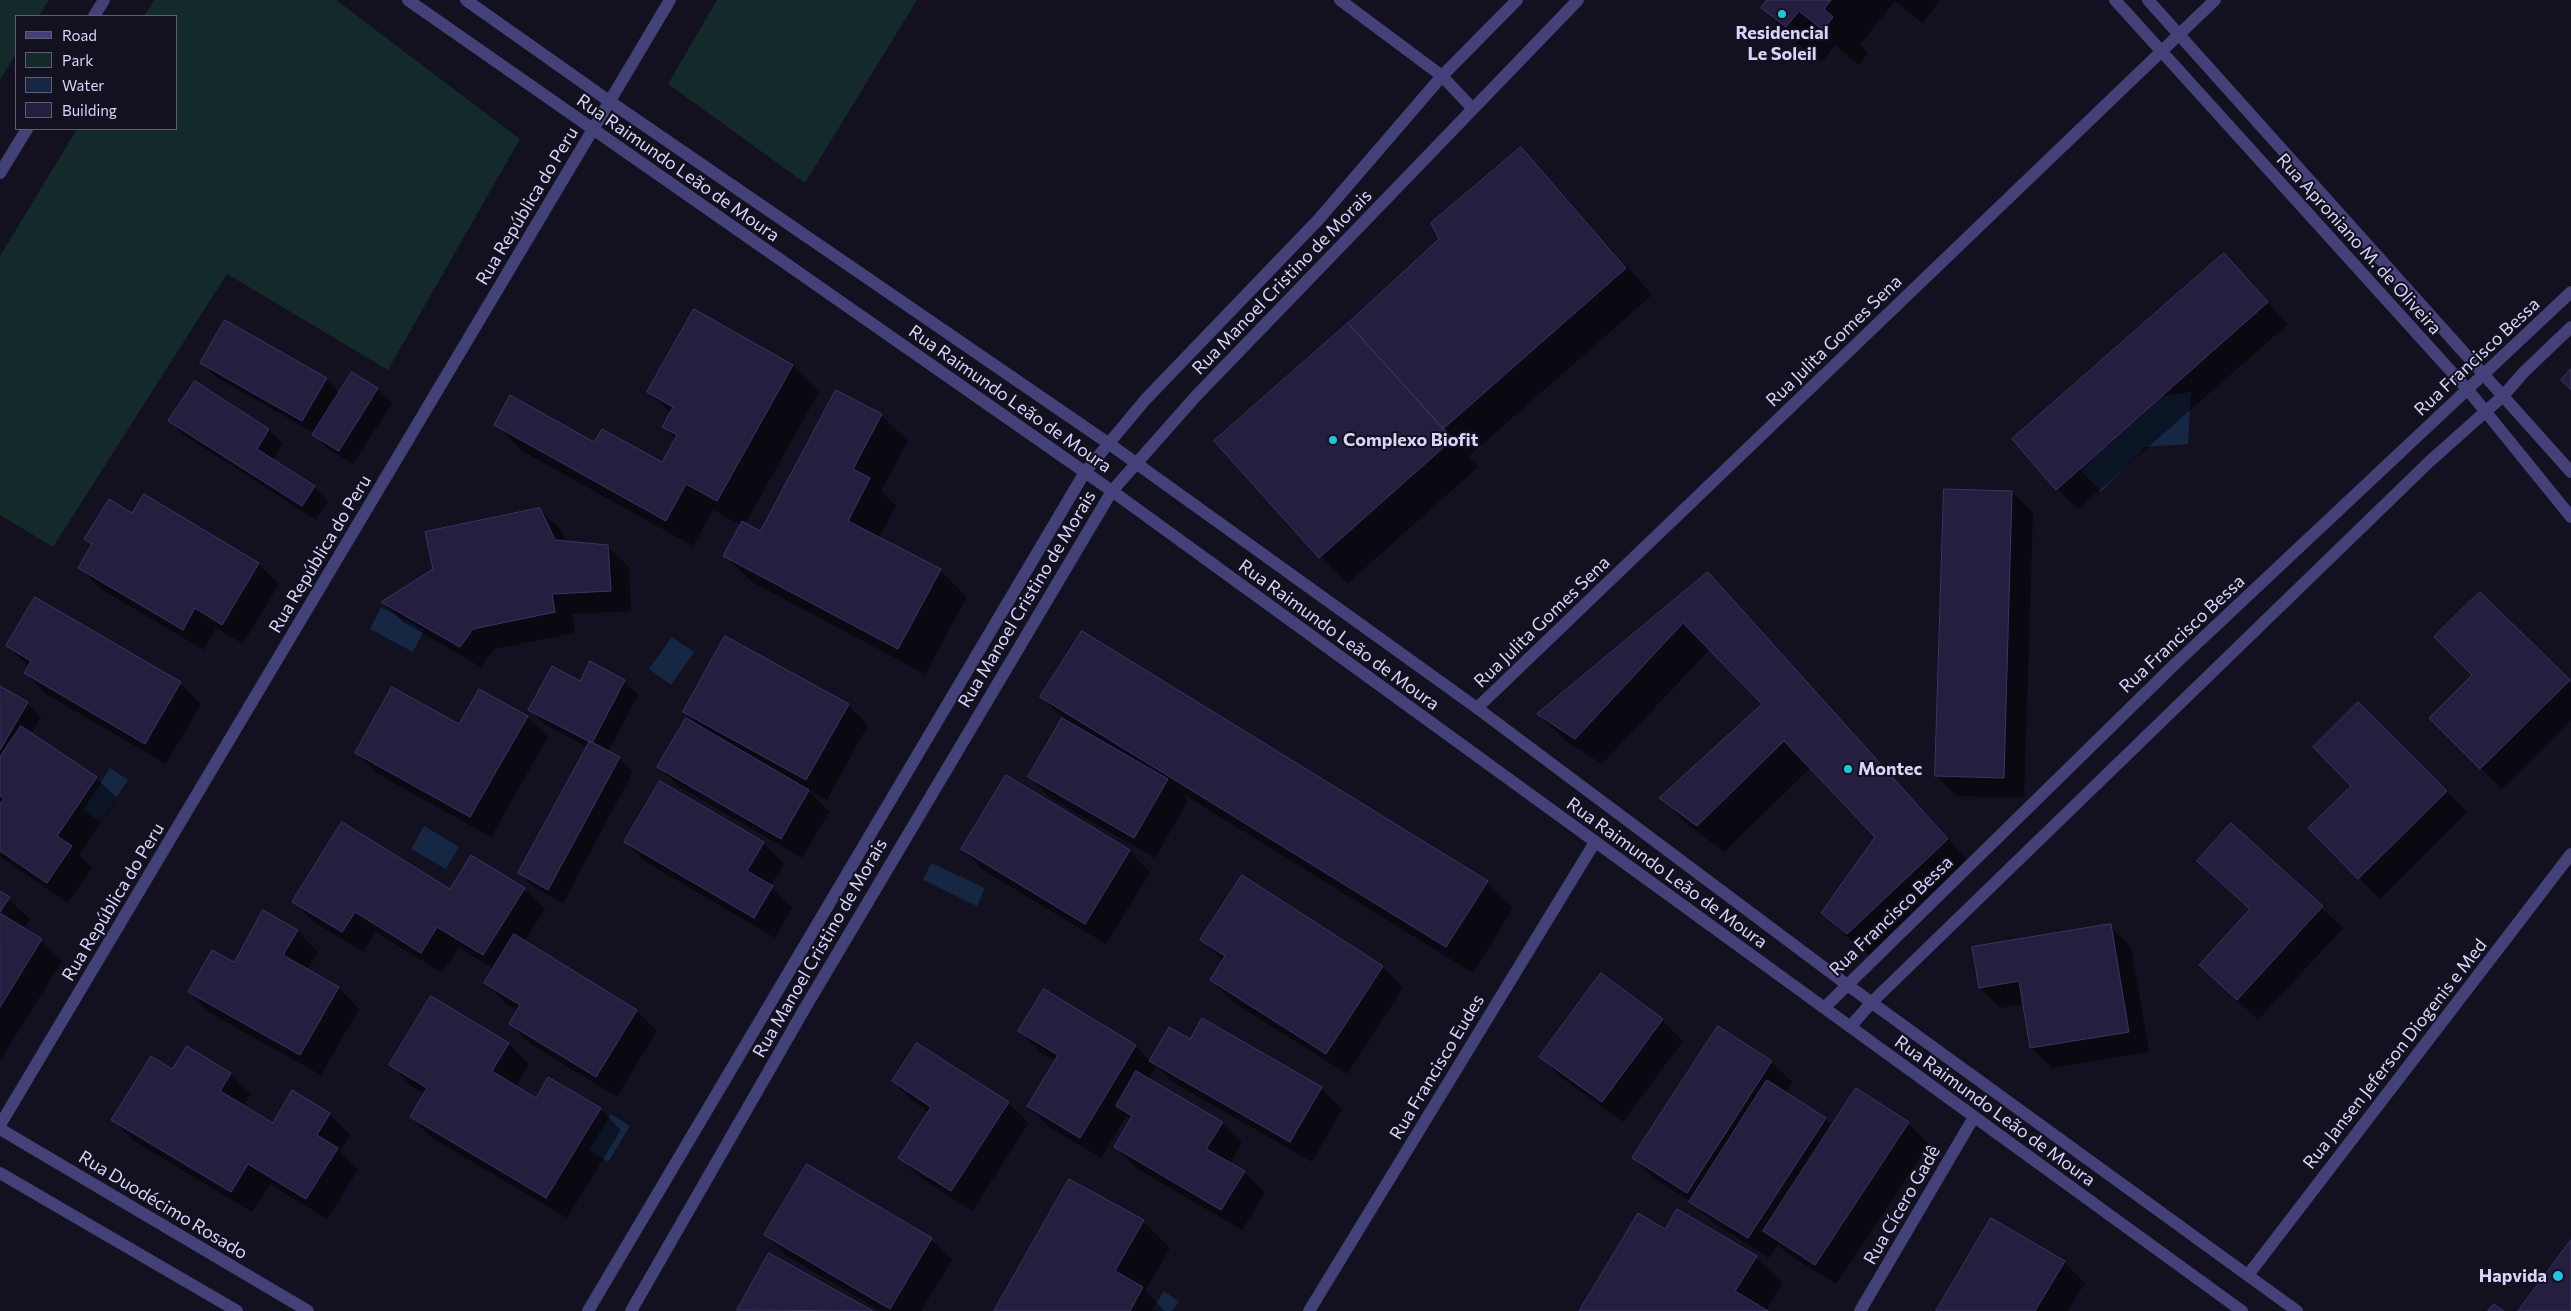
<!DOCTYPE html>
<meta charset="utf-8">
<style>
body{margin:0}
#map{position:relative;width:2571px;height:1311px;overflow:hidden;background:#131020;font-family:Commissioner,sans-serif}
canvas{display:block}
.legend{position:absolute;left:15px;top:15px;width:162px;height:115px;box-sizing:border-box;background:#131020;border:1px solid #625e77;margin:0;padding:6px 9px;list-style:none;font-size:15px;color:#d9d4f9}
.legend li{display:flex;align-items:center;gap:10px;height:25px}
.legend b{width:25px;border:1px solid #625e77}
</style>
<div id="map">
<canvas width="2571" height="1311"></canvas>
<ul class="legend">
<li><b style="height:6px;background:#444179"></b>Road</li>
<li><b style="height:14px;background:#142929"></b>Park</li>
<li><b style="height:14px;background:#162744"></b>Water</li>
<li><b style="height:14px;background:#251e3f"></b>Building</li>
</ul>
</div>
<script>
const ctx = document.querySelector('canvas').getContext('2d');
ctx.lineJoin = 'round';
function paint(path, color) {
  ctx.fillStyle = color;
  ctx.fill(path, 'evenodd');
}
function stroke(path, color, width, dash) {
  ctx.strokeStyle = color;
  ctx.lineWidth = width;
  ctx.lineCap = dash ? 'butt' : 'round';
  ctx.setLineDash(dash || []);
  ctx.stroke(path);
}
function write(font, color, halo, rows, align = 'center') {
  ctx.font = font + ' Commissioner,sans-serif';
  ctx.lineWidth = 4;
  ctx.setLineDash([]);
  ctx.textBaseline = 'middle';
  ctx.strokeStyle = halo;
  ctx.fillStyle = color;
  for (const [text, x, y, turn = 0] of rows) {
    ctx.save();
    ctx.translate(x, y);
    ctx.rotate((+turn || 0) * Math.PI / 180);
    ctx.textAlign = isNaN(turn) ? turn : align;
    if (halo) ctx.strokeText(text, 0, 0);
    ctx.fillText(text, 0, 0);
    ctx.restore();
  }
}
paint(new Path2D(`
 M 0,0 L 49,0 L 39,16 L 16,16 L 16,54 L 0,80 Z
 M 154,0 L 336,0 L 520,139 L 388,370 L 227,274 L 53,547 L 0,515 L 0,256 L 77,129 L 176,129 L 176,16 L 144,16 Z
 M 717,0 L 917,0 L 805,183 L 668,84 Z`), '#142929');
paint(new Path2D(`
 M 2191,392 L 2188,444 L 2145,447 L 2101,492 L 2061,449 L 2098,406 Z
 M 381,607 L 424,630 L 413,652 L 370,629 Z
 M 672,637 L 694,652 L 671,685 L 649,669 Z
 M 110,768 L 128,780 L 100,822 L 83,810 Z
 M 424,826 L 459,847 L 446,869 L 411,849 Z
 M 931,863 L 985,888 L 977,906 L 923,880 Z
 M 611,1114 L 630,1126 L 608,1162 L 589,1150 Z
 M 1164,1291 L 1179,1302 L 1172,1311 L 1151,1311 Z`), '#162744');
paint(new Path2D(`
 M 1769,0 L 1941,0 L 1922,23 L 1895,1 L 1860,45 L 1868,53 L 1859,65 L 1835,45 L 1822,62 L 1798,44 L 1762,8 Z
 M 1520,149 L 1547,176 L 1652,295 L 1469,456 L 1478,467 L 1347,584 L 1216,441 L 1441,239 Z
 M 2223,254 L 2288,324 L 2078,509 L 2057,489 Z
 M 695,311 L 793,366 L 819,392 L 745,524 L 761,532 L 881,415 L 908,441 L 881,491 L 896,506 L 879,538 L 940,570 L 967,597 L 925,674 L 752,582 L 725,556 L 741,525 L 713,510 L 693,546 L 522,451 L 496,424 L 595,444 L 663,464 L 676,439 L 664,427 L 671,414 L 649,392 Z
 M 202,363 L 326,379 L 340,393 L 352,373 L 378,389 L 392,403 L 353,464 L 327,448 L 313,434 L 314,433 L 216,377 Z
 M 195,383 L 269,430 L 283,444 L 273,460 L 314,487 L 328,501 L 316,520 L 184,435 L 170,421 Z
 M 2012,492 L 2033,513 L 2024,798 L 1957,796 L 1936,776 Z
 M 540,509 L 561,530 L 566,542 L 608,547 L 629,567 L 631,611 L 572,614 L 575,633 L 494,649 L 481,667 L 403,622 L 383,602 Z
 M 133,515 L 258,564 L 279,584 L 243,644 L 216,628 L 204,650 L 101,589 L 80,568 L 93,546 L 86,539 Z
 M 1708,574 L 1973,866 L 1875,960 L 1849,939 L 1822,913 L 1877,837 L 1810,768 L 1724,852 L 1687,824 L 1661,798 L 1764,704 L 1710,649 L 1602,764 L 1566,741 L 1539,715 Z
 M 2480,593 L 2571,683 L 2571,720 L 2502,789 L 2430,718 L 2473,675 Z
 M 35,599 L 180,683 L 201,704 L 166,764 L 46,694 L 25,673 L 28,666 L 7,646 Z
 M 624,681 L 638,695 L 608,752 L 619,758 L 633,772 L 563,903 L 534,887 L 520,873 L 588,747 L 544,724 L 530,709 L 581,683 Z
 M 0,688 L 27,703 L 41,717 L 31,734 L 96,778 L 117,798 L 79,855 L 92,868 L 68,903 L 0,857 L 0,806 L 2,803 L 0,800 Z
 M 1042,697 L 1487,882 L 1513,908 L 1473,973 L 1183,794 L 1188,801 L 1155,858 L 1050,798 L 1030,777 L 1063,718 Z
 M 2358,704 L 2467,812 L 2380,899 L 2309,828 L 2352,786 Z
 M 848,705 L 868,725 L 827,800 L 808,790 L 829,812 L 802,858 L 680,787 L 659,767 L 698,726 L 685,712 Z
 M 527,717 L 548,737 L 491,837 L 378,774 L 357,753 L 460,726 Z
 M 2231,825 L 2343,928 L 2258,1020 L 2200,965 L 2251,910 Z
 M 625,842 L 763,843 L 784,864 L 770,886 L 792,908 L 775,938 L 646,862 Z
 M 962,849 L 1129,851 L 1150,872 L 1106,944 L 983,870 Z
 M 1242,877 L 1383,967 L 1403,988 L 1347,1074 L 1232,1001 L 1211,980 L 1223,961 L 1202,940 Z
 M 524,889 L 545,909 L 524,942 L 637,1011 L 657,1031 L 617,1097 L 531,1044 L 510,1024 L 518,1011 L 506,1004 L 485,983 L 494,969 L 459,947 L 442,973 L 376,932 L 363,952 L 314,922 L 294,901 L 450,891 Z
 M 0,892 L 30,919 L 23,929 L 41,940 L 62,961 L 0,1061 Z
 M 2110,926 L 2131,947 L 2149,1052 L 2052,1068 L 2031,1047 L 2024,1004 L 2001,1008 L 1980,988 Z
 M 297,931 L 318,952 L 307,970 L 339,988 L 359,1009 L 321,1075 L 210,1013 L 189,992 L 234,964 Z
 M 1601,975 L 1662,1020 L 1683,1041 L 1623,1122 L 1562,1078 L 1541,1057 Z
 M 1044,991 L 1136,1046 L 1150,1061 L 1191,1041 L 1203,1020 L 1321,1088 L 1342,1109 L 1312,1162 L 1171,1081 L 1157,1066 L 1148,1080 L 1222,1123 L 1242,1143 L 1230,1164 L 1244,1172 L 1265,1193 L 1242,1230 L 1136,1168 L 1116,1147 L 1131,1120 L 1127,1115 L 1101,1158 L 1049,1127 L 1028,1106 L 1056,1061 L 1040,1052 L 1020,1031 Z
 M 432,997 L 509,1044 L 529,1064 L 516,1087 L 536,1099 L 600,1109 L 621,1130 L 567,1218 L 432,1138 L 411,1117 L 425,1094 L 411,1086 L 391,1065 Z
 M 1771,1062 L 1792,1082 L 1785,1093 L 1825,1119 L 1833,1126 L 1908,1123 L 1929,1144 L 1836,1284 L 1785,1252 L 1778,1244 L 1769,1258 L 1712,1222 L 1693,1203 L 1654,1178 L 1633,1158 Z
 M 173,1070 L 230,1074 L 251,1094 L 243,1107 L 273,1125 L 329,1114 L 350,1135 L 340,1152 L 358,1170 L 327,1219 L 270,1184 L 252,1212 L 134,1141 L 113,1120 Z
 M 893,1081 L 1008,1103 L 1029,1123 L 972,1211 L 921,1178 L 900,1158 L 929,1112 L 914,1102 Z
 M 808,1166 L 931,1239 L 952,1260 L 921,1311 L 881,1311 L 787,1256 L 766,1235 Z
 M 1143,1221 L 1170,1248 L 1145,1291 L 1165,1311 L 996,1311 Z
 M 1666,1231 L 1756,1257 L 1782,1283 L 1766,1311 L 1581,1311 Z
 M 770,1254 L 870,1311 L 740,1311 L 738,1309 Z
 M 2064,1262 L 2085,1283 L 2068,1311 L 1937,1311 Z`), '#0007');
const building = new Path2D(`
 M 1767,0 L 1831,0 L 1824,9 L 1833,17 L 1823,30 L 1799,11 L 1786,27 L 1761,8 Z
 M 1521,147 L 1626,268 L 1443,429 L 1348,323 L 1439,239 L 1431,223 Z
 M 2224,253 L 2268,302 L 2056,490 L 2012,439 Z
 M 694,309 L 793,365 L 717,501 L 686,484 L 666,521 L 494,425 L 510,395 L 594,442 L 602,429 L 662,462 L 677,435 L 662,427 L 673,407 L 647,392 Z
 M 225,320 L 327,378 L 302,421 L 200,363 Z
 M 1348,323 L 1453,439 L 1319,558 L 1214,441 Z
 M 2571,369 L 2571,390 L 2561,380 Z
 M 352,372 L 378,388 L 339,451 L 312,435 Z
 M 195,381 L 269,429 L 257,449 L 315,486 L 302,506 L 168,421 Z
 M 836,390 L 882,414 L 853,469 L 870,478 L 848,521 L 941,569 L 898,649 L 723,556 L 742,521 L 760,531 Z
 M 1944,489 L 2012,491 L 2004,778 L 1935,776 Z
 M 144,494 L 259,563 L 222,625 L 195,608 L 183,630 L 78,568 L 92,544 L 84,539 L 109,499 L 132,513 Z
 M 540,508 L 555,540 L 608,545 L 611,591 L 552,594 L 555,612 L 473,629 L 460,647 L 381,602 L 433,569 L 425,532 Z
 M 1708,572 L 1948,839 L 1847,934 L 1821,913 L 1875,837 L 1784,741 L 1697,826 L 1659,798 L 1762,704 L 1683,623 L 1575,739 L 1537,714 Z
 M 2480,592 L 2570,680 L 2480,769 L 2429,718 L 2472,675 L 2434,637 Z
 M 35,597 L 181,682 L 145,744 L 24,673 L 31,661 L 6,646 Z
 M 1082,631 L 1488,881 L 1446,947 L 1040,697 Z
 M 725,636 L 849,704 L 806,780 L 683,712 Z
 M 590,661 L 625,680 L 592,743 L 528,710 L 552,666 L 580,681 Z
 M 0,686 L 28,702 L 0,750 Z
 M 392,687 L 459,724 L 479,689 L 528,716 L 470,817 L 355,753 Z
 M 2358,702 L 2447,791 L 2358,879 L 2308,828 L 2351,786 L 2313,747 Z
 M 686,718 L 809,790 L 781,839 L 657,767 Z
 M 1062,718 L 1168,779 L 1134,838 L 1028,777 Z
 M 21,726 L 97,777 L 57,836 L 72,846 L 47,883 L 0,851 L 0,804 L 4,799 L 0,796 L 0,757 Z
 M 590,741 L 620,757 L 548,890 L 518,873 Z
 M 1006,775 L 1130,850 L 1085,924 L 961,849 Z
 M 660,781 L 764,842 L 747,871 L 773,886 L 754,918 L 624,842 Z
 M 342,822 L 450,889 L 471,855 L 525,888 L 483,955 L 437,927 L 421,953 L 355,912 L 342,932 L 292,902 Z
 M 2231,823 L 2323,906 L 2237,1000 L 2199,965 L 2250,909 L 2197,861 Z
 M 1242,875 L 1383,966 L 1326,1054 L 1210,980 L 1225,956 L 1200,940 Z
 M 0,891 L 10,897 L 0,912 Z
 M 263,910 L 298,930 L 283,955 L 339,987 L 300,1055 L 188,992 L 212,950 L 234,962 Z
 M 0,913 L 42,939 L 0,1007 Z
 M 2111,924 L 2129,1032 L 2030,1048 L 2019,981 L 1979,988 L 1972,947 Z
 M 514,934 L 637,1010 L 596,1077 L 509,1024 L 520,1005 L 484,983 Z
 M 1601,973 L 1663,1019 L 1602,1102 L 1539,1057 Z
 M 1044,989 L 1136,1045 L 1080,1138 L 1027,1106 L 1058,1055 L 1018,1031 Z
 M 431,996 L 509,1043 L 492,1071 L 536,1098 L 548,1077 L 601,1108 L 546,1198 L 410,1117 L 427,1088 L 389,1065 Z
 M 1202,1018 L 1322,1087 L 1290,1142 L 1149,1061 L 1169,1027 L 1190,1039 Z
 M 1718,1026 L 1772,1061 L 1687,1193 L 1632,1158 Z
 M 917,1043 L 1009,1102 L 951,1191 L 898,1158 L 931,1107 L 892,1081 Z
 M 187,1046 L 231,1073 L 220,1091 L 273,1123 L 292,1090 L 330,1113 L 317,1135 L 338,1148 L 306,1199 L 248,1164 L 231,1192 L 111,1120 L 151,1056 L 172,1069 Z
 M 1136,1071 L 1223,1122 L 1206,1149 L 1245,1171 L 1221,1210 L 1114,1147 L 1132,1116 L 1116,1106 Z
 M 1767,1080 L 1826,1118 L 1748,1238 L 1689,1202 Z
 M 1856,1088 L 1909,1122 L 1815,1265 L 1763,1231 Z
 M 807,1164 L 932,1238 L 890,1309 L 764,1235 Z
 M 1069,1179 L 1144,1220 L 1115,1271 L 1143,1287 L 1130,1311 L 994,1311 Z
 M 1677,1209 L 1757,1256 L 1735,1291 L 1768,1311 L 1579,1311 L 1638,1213 L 1665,1229 Z
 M 1991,1218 L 2065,1261 L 2035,1311 L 1936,1311 Z
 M 2571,1240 L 2571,1311 L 2518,1311 Z
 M 769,1253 L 873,1311 L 737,1310 Z
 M 2494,1304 L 2504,1311 L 2488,1311 Z`);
paint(building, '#251e3f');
stroke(building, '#3e3368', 1);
stroke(new Path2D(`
 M 408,0 L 1112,491 L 2242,1311
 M 466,0 L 609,101 L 1108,443 L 1477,708 L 1846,984 L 2297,1311
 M 1340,0 L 1442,76 L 1473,109
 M 2115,0 L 2468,390 L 2571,517
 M 2148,0 L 2571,472
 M 94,16 L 104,0
 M 0,173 L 27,129
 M 1477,708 L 2215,0
 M 1824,1008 L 2174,665 L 2571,292
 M 1850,1027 L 1872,1002 L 2429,462 L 2503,396 L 2524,372 L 2571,327
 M 0,1125 L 670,0
 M 0,1129 L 308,1311
 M 0,1173 L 237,1311
 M 2248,1275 L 2571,854
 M 588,1311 L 1085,472 L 1145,400 L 1319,219 L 1442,76 L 1517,0
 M 631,1311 L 805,1008 L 1112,491 L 1196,396 L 1578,0
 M 1309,1311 L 1595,842
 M 1860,1311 L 1974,1117`), '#444179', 12);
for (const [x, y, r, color] of [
 [1782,14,5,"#1dc8dd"],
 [1333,440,5,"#1dc8dd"],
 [1848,769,5,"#1dc8dd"],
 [2558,1276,6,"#1dc8dd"]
]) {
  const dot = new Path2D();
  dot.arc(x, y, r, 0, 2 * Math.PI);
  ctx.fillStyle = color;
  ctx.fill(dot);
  stroke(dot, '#131020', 2);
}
write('bold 18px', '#d9d4f9', '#131020', [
 ["Residencial",1782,33,"center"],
 ["Le Soleil",1782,54,"center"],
 ["Complexo Biofit",1343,440],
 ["Montec",1858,769],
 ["Hapvida",2547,1276,"right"]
], 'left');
write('18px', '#d9d4f9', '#131020', [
 ["Rua Raimundo Leão de Moura",678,168,35],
 ["Rua República do Peru",527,206,-59],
 ["Rua Aproniano M. de Oliveira",2359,244,48],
 ["Rua Manoel Cristino de Morais",1282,282,-46],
 ["Rua Julita Gomes Sena",1834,341,-44],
 ["Rua Francisco Bessa",2477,357,-43],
 ["Rua Raimundo Leão de Moura",1010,399,35],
 ["Rua República do Peru",320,554,-59],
 ["Rua Manoel Cristino de Morais",1027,599,-59],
 ["Rua Julita Gomes Sena",1542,622,-44],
 ["Rua Francisco Bessa",2182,634,-43],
 ["Rua Raimundo Leão de Moura",1339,635,36],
 ["Rua Raimundo Leão de Moura",1667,873,36],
 ["Rua República do Peru",113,902,-59],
 ["Rua Francisco Bessa",1891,916,-44],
 ["Rua Manoel Cristino de Morais",820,948,-60],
 ["Rua Jansen Jeferson Diogenis e Med",2395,1054,-52],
 ["Rua Francisco Eudes",1437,1067,-59],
 ["Rua Raimundo Leão de Moura",1995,1111,36],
 ["Rua Duodécimo Rosado",163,1205,31],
 ["Rua Cícero Gadê",1902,1205,-60]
]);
</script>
